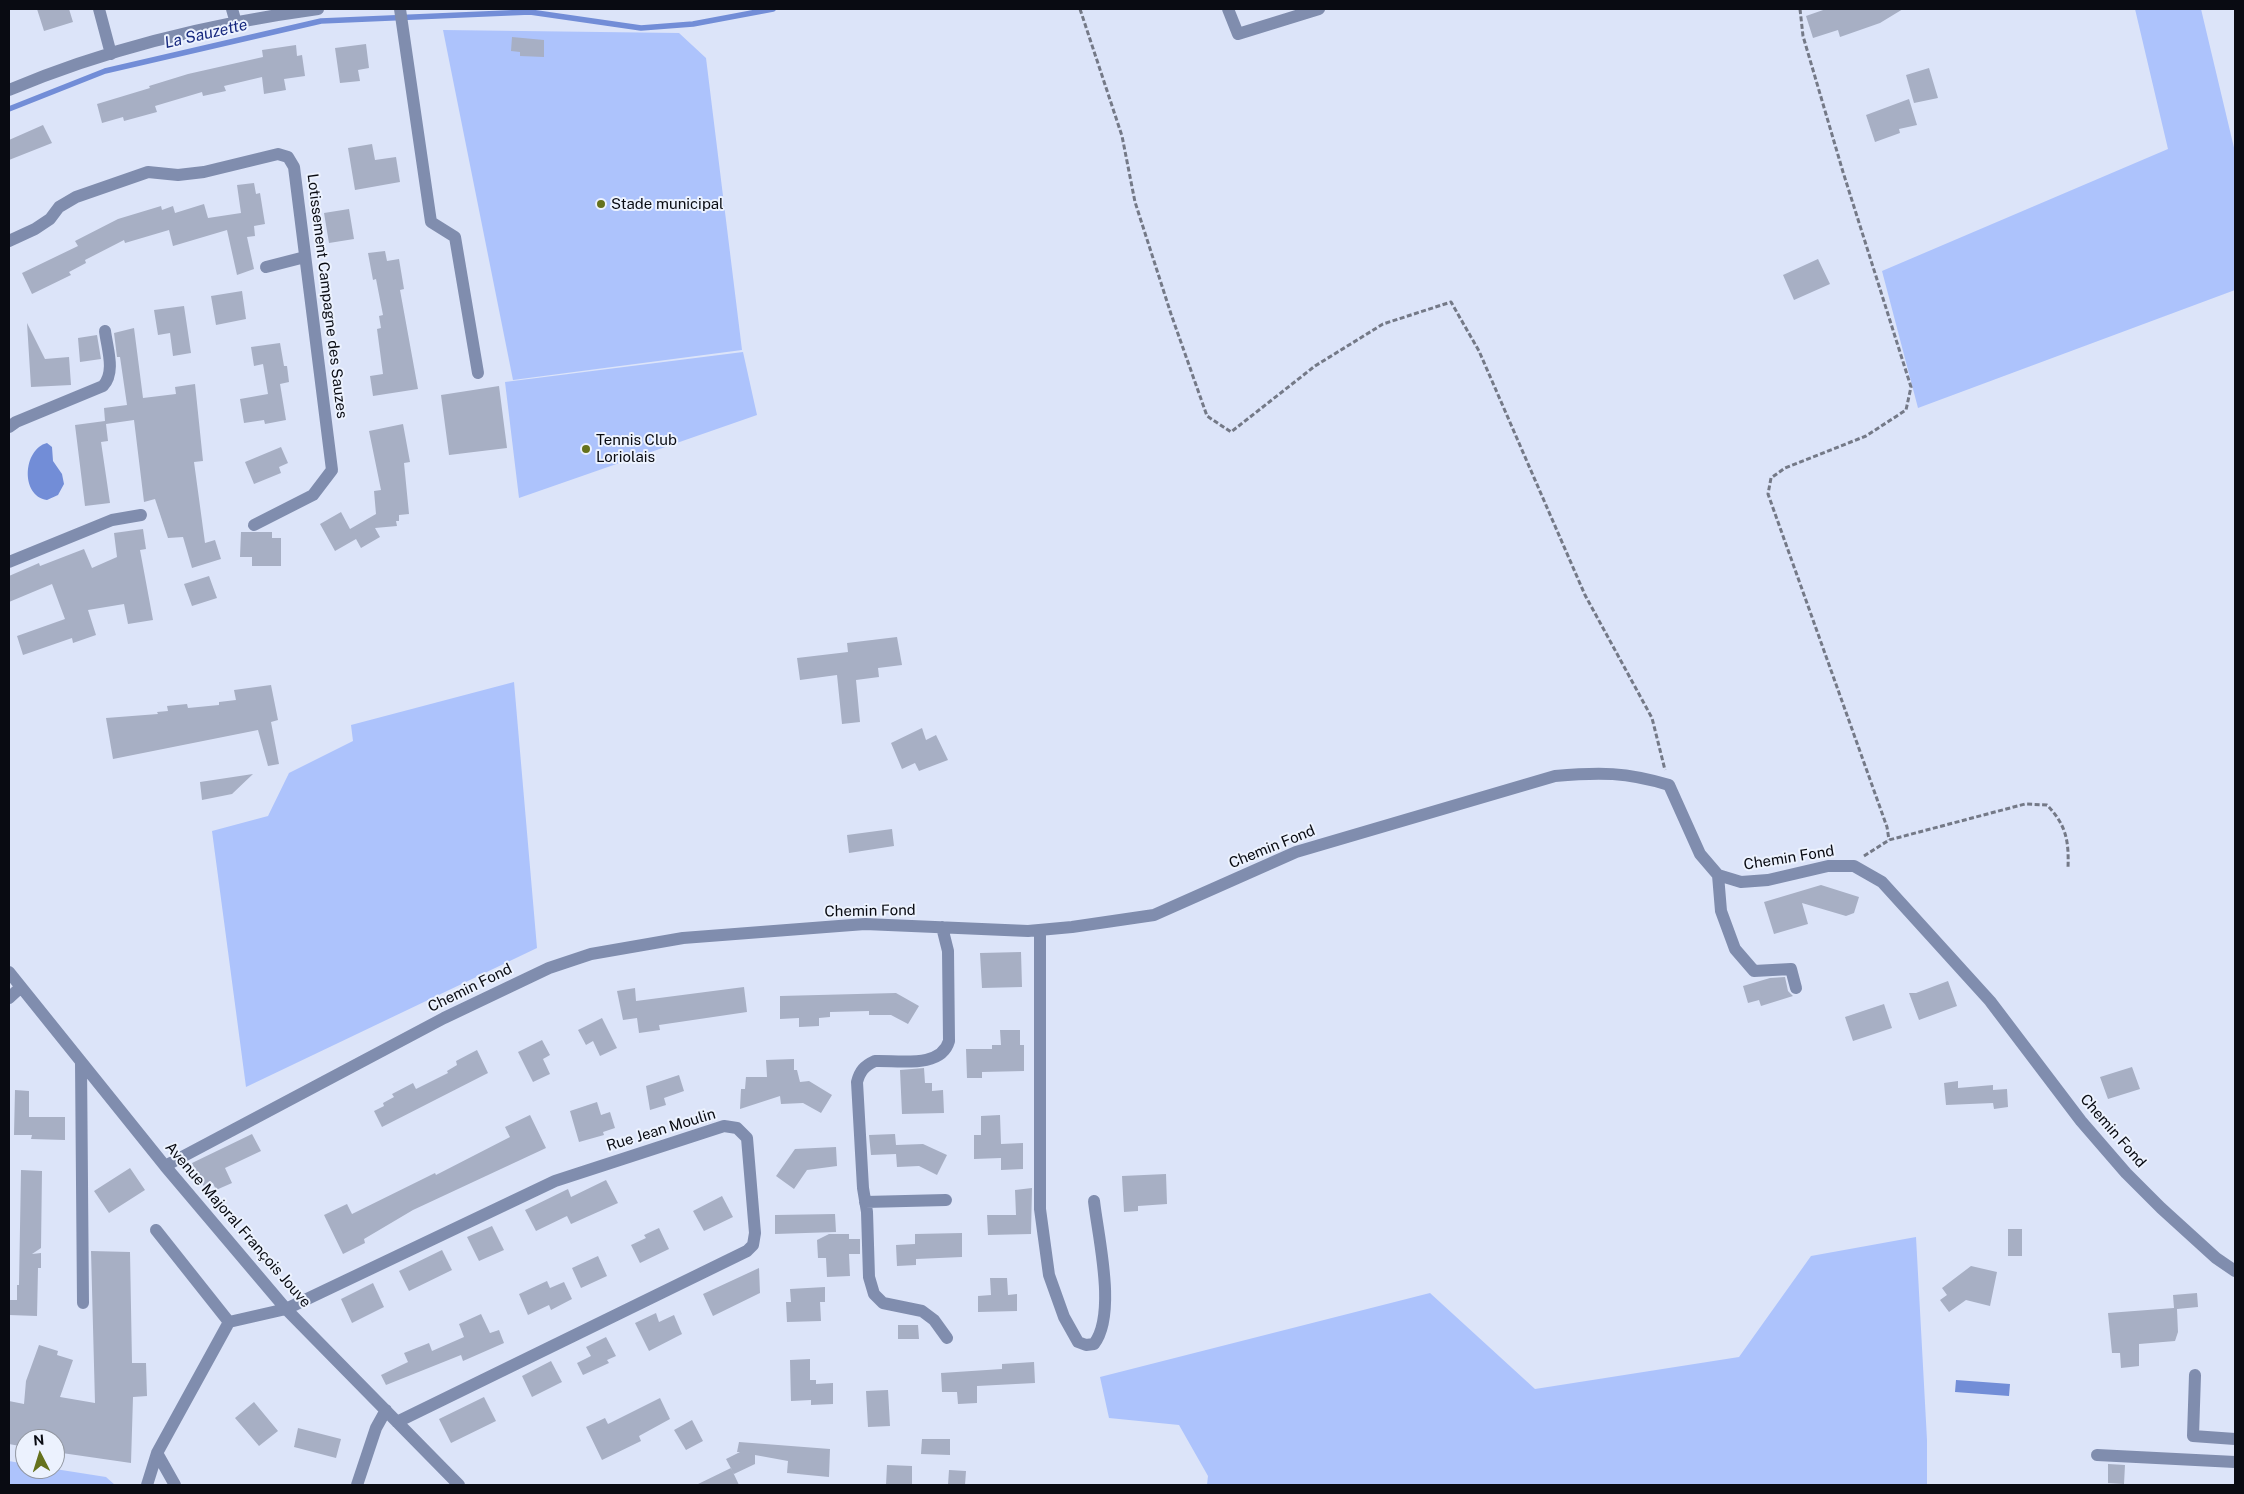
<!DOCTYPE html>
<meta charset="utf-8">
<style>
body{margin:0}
#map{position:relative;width:2244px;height:1494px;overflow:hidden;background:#dce4f9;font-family:"Public Sans",sans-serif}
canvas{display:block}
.frame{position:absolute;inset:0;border:10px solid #090b12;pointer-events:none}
.north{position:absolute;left:15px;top:1429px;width:50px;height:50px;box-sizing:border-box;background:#ecf2fe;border:1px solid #9196a0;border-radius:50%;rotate:355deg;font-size:14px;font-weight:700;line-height:20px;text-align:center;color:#090b12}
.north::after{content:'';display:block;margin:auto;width:18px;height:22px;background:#65721d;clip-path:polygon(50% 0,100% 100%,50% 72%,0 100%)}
</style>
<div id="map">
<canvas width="2244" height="1494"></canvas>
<div class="frame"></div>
<div class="north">N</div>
</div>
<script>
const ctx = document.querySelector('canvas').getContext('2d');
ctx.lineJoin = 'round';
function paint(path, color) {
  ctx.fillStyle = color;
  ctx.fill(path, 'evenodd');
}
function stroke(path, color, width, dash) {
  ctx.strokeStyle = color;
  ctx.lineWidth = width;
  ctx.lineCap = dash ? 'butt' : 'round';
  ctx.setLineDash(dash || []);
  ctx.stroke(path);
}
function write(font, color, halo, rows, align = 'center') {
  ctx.font = font + ' "Public Sans",sans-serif';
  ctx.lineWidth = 4;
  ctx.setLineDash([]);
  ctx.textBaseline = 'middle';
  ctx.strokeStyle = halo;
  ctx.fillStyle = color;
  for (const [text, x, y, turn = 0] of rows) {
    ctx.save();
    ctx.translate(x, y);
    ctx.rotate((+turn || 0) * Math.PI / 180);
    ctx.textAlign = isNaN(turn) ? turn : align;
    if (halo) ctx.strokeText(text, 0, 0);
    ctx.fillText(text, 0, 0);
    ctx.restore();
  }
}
paint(new Path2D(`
 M 2135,9 L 2201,9 L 2235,152 L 2235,290 L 1918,408 L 1882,271 L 2168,149 Z
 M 443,30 L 679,33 L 706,58 L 742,350 L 513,380 Z
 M 743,352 L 757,415 L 519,498 L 505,382 Z
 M 514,682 L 537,948 L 246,1087 L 212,831 L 268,816 L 289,773 L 353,741 L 351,725 Z
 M 1916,1237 L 1927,1440 L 1927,1485 L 1207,1485 L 1208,1476 L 1179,1425 L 1109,1418 L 1100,1377 L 1430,1293 L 1535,1389 L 1739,1357 L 1811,1256 Z
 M 9,1461 L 25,1464 L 25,1469 L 55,1469 L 106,1477 L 115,1485 L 9,1485 Z`), '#adc3fc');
paint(new Path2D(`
 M 47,443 L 52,447 L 53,461 L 62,474 L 64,484 L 58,495 L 47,500 C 20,496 23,449 47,443 Z
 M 1956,1380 L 2010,1384 L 2009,1396 L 1955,1392 Z`), '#728dd7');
stroke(new Path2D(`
 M 9,109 L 105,71 L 321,21 L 530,12 L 641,28 L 693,24 L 773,9`), '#728dd7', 5.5);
paint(new Path2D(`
 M 37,9 L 69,9 L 73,22 L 44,31 Z
 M 1826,9 L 1903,9 L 1880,23 L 1840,37 L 1838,30 L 1813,38 L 1806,16 Z
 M 512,37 L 544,40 L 544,57 L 520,56 L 520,52 L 511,51 Z
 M 366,44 L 369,68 L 358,70 L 360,81 L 340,83 L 335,48 Z
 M 296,45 L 297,56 L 302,55 L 305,76 L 284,79 L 286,90 L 264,94 L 262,77 L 224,86 L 226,91 L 203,96 L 202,92 L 155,106 L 157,112 L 124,121 L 123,117 L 102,123 L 97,104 L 150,88 L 149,86 L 188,74 L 263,57 L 262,50 Z
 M 1929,68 L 1938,98 L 1914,103 L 1906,75 Z
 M 1909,99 L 1917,125 L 1899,129 L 1900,133 L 1875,142 L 1866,115 Z
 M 43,125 L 52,143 L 9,160 L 9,140 Z
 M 372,144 L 375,160 L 396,157 L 400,182 L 355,190 L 348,148 Z
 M 254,183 L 256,194 L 260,193 L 265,224 L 254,226 L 255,236 L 247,237 L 254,269 L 237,275 L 227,230 L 173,246 L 169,230 L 125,243 L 124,240 L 85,260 L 86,263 L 69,272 L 71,275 L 32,294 L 22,273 L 78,246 L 75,241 L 118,219 L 161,206 L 162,210 L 173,206 L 175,213 L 204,204 L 208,218 L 241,213 L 237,185 Z
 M 349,209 L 354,239 L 329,243 L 324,213 Z
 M 385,251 L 387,261 L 399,259 L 404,289 L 400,290 L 418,389 L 373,396 L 370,376 L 383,374 L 377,329 L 381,328 L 379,316 L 383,315 L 376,279 L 373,280 L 368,253 Z
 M 1818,259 L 1830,284 L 1794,300 L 1783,275 Z
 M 242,291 L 246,319 L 216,325 L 211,296 Z
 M 184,306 L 191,353 L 173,356 L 170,333 L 158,335 L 154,310 Z
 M 27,323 L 45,359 L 69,357 L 71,385 L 31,387 Z
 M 134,328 L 143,398 L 176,394 L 175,387 L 195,384 L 203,461 L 194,462 L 205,543 L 215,540 L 221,559 L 192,568 L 183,537 L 168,538 L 155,499 L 144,502 L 134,420 L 106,424 L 108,441 L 101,442 L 110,503 L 85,506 L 75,425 L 105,421 L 104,408 L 127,405 L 120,357 L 117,357 L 114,333 Z
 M 97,335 L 101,359 L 80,362 L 78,338 Z
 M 280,343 L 284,366 L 287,366 L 289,382 L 280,384 L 286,420 L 265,424 L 264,420 L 244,423 L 240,399 L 268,394 L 263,364 L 254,366 L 251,347 Z
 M 499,386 L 507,448 L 449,455 L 441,395 Z
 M 403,424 L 410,462 L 404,463 L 409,514 L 399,515 L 399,521 L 396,521 L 397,526 L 375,528 L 380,537 L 361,548 L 356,539 L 335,551 L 320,524 L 341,512 L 350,529 L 376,514 L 374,491 L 381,490 L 369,431 Z
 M 281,447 L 288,463 L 279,467 L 281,473 L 254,484 L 245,462 Z
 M 143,529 L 146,549 L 140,550 L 153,620 L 128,624 L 124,604 L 88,610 L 96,635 L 73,643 L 72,638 L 23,655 L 17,636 L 65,619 L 52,584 L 9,602 L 9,576 L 39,563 L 40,566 L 84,549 L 92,568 L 117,557 L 114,533 Z
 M 241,532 L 272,532 L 272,538 L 281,538 L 281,566 L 252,566 L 252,557 L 240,557 Z
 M 209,576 L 217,598 L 192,606 L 184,584 Z
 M 897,637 L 902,665 L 878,668 L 879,677 L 856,680 L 860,722 L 842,724 L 837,675 L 800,680 L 797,658 L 848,652 L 847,643 Z
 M 271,685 L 278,720 L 271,722 L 279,764 L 268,766 L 258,730 L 113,759 L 106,718 L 158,714 L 157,712 L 168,711 L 167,706 L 187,704 L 188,708 L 219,705 L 219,702 L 236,700 L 234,690 Z
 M 922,728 L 926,740 L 936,735 L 948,760 L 919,771 L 915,763 L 902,769 L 891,743 Z
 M 253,774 L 232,794 L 202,800 L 200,782 Z
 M 892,829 L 894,846 L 849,853 L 847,835 Z
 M 1821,885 L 1859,897 L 1854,913 L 1846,916 L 1802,903 L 1808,924 L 1774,934 L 1764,902 Z
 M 1021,952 L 1022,987 L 982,988 L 980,953 Z
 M 1785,977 L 1788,991 L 1793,996 L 1761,1006 L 1759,1000 L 1748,1003 L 1743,986 L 1770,978 Z
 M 1948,981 L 1957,1006 L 1919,1020 L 1909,993 L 1916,993 Z
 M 744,987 L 747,1012 L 659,1025 L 660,1030 L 639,1033 L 637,1018 L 623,1020 L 617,991 L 635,988 L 636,1001 Z
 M 896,993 L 919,1006 L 908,1024 L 891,1015 L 869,1015 L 869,1011 L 830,1012 L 830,1017 L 819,1018 L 819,1026 L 799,1027 L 799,1018 L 780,1019 L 780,996 Z
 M 1884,1004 L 1892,1028 L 1853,1041 L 1845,1017 Z
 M 602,1018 L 617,1048 L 600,1056 L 593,1041 L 586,1045 L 578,1030 Z
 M 1000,1030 L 1020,1030 L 1020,1045 L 1024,1045 L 1024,1071 L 982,1072 L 982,1078 L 967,1078 L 966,1049 L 992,1049 L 992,1045 L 1001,1045 Z
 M 542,1040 L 550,1055 L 543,1059 L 550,1074 L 533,1082 L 518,1052 Z
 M 477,1050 L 488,1073 L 382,1127 L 374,1111 L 384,1106 L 383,1103 L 394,1097 L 392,1094 L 413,1083 L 416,1089 L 448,1073 L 447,1071 L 457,1065 L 456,1061 Z
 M 794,1059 L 794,1070 L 797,1070 L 800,1082 L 809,1081 L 832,1095 L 821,1113 L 803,1103 L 781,1104 L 780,1096 L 740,1109 L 741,1089 L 745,1089 L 746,1077 L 767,1077 L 766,1060 Z
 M 2132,1067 L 2140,1089 L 2108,1099 L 2100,1077 Z
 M 924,1068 L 925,1083 L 932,1083 L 932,1091 L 943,1090 L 944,1113 L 902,1114 L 900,1070 Z
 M 679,1075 L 684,1091 L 664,1098 L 666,1105 L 650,1110 L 646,1086 Z
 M 1958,1081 L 1958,1088 L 1993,1085 L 1993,1090 L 2007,1089 L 2008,1107 L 1994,1109 L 1993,1103 L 1946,1105 L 1944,1083 Z
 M 15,1090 L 29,1091 L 29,1117 L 65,1117 L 65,1140 L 31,1139 L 32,1135 L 14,1135 Z
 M 597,1102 L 601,1115 L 610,1112 L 615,1128 L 603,1132 L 604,1135 L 579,1142 L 570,1111 Z
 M 530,1115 L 546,1148 L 413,1210 L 364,1239 L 365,1243 L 343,1254 L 324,1215 L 347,1204 L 352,1214 L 435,1173 L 436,1175 L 510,1137 L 505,1127 Z
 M 1000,1115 L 1001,1144 L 1023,1143 L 1023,1169 L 1001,1170 L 1001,1158 L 974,1159 L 974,1135 L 981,1135 L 981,1116 Z
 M 252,1134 L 261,1151 L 225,1168 L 232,1183 L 216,1190 L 213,1183 L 204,1187 L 192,1163 Z
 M 895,1134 L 896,1145 L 923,1144 L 947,1155 L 937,1175 L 919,1166 L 897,1167 L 896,1154 L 871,1155 L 869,1135 Z
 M 836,1147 L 837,1166 L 807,1170 L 794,1189 L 776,1176 L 795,1149 Z
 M 130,1168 L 145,1190 L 109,1213 L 94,1191 Z
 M 21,1170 L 42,1171 L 41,1248 L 32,1254 L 41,1253 L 41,1268 L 38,1268 L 37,1316 L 9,1315 L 9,1300 L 17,1300 L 17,1285 L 19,1285 Z
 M 1166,1174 L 1167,1204 L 1138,1206 L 1138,1211 L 1124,1212 L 1122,1176 Z
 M 606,1180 L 618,1203 L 571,1224 L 567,1216 L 536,1231 L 525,1210 L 568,1189 L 571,1197 Z
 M 1032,1188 L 1031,1234 L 988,1235 L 987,1215 L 1016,1215 L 1015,1190 Z
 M 722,1196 L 733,1217 L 704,1231 L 693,1211 Z
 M 835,1214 L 836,1232 L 775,1234 L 775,1215 Z
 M 492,1226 L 504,1250 L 479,1261 L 467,1237 Z
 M 659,1228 L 669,1249 L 640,1263 L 631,1245 L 646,1238 L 644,1235 Z
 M 2008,1229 L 2022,1229 L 2022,1256 L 2008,1256 Z
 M 962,1233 L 962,1257 L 916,1259 L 916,1265 L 897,1266 L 896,1245 L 915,1244 L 915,1234 Z
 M 829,1234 L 849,1234 L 849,1239 L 860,1239 L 860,1254 L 849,1254 L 850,1276 L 827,1277 L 826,1258 L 818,1258 L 817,1240 Z
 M 442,1250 L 452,1270 L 409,1291 L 399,1271 Z
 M 91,1251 L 130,1252 L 132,1363 L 146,1363 L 147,1396 L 133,1397 L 131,1463 L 55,1452 L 55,1439 L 25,1439 L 25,1447 L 9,1444 L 9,1401 L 24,1404 L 26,1381 L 39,1345 L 58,1351 L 57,1355 L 73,1360 L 60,1397 L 95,1403 Z
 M 598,1256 L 607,1276 L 581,1288 L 572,1268 Z
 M 1971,1266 L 1997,1272 L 1990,1306 L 1966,1300 L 1949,1312 L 1940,1300 L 1947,1295 L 1942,1288 Z
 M 759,1268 L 760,1293 L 713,1316 L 703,1294 Z
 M 990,1278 L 1007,1278 L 1008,1295 L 1017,1294 L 1017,1311 L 978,1312 L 978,1296 L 991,1295 Z
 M 547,1281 L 550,1288 L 564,1282 L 572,1299 L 551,1310 L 549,1305 L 528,1315 L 519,1294 Z
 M 373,1283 L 384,1307 L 352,1323 L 341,1299 Z
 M 825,1287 L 825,1302 L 820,1302 L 821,1321 L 787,1322 L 786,1302 L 791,1302 L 790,1289 Z
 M 2197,1293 L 2198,1307 L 2177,1309 L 2178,1332 L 2175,1341 L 2139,1344 L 2139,1366 L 2121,1368 L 2120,1353 L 2112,1353 L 2108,1313 L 2174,1308 L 2173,1295 Z
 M 656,1313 L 659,1322 L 674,1315 L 682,1334 L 649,1351 L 635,1323 Z
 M 481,1314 L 490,1333 L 499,1330 L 504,1343 L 463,1361 L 461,1355 L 386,1385 L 381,1375 L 408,1362 L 404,1353 L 429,1343 L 432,1351 L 464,1337 L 459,1324 Z
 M 898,1325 L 918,1325 L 919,1339 L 898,1339 Z
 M 606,1337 L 616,1356 L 607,1360 L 609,1363 L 583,1375 L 577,1363 L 591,1356 L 586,1347 Z
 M 810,1359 L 810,1380 L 816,1380 L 816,1384 L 833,1383 L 833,1404 L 811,1405 L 811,1400 L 791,1401 L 790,1360 Z
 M 551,1361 L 562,1382 L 532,1397 L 522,1376 Z
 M 1034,1362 L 1035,1383 L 977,1386 L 977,1403 L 958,1404 L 957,1392 L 942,1392 L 941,1373 L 1002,1369 L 1002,1364 Z
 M 888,1390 L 890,1426 L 868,1427 L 866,1391 Z
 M 484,1397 L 496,1421 L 451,1443 L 439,1419 Z
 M 660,1398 L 670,1419 L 639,1436 L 641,1441 L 602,1460 L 586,1427 L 605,1418 L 608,1424 Z
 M 254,1402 L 278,1431 L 259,1446 L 235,1418 Z
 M 692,1420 L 703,1441 L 686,1450 L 674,1430 Z
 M 298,1428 L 341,1439 L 336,1458 L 294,1447 Z
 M 922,1439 L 950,1439 L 950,1455 L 921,1454 Z
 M 739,1442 L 830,1449 L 829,1477 L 787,1473 L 788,1461 L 755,1455 L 755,1464 L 734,1474 L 726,1459 L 740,1452 L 737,1452 Z
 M 2108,1464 L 2125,1465 L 2124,1484 L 2108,1483 Z
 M 887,1465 L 912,1466 L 912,1485 L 886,1485 Z
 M 731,1468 L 739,1485 L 696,1485 Z
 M 949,1470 L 966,1471 L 965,1485 L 948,1485 Z`), '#a7afc4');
stroke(new Path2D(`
 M 1080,9 L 1122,136 L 1135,202 L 1171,314 L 1207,416 L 1231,432 L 1315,366 L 1383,324 L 1451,302 L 1479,351 L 1585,595 L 1652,718 L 1665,770
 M 1800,9 L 1803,36 L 1843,172 L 1911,387 L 1906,410 L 1866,436 L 1785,468 L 1771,478 L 1768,494 L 1887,827 L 1889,840
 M 1864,856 L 1889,840 L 2025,804 L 2047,805 C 2066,825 2069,840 2068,868`), '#747987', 3, [5, 2.5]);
stroke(new Path2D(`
 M 99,9 L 111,54
 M 232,9 L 236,23
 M 400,9 L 431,222 L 455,237 L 478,373
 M 1228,9 L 1238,34 L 1319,9
 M 9,90 C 106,49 214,23 318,9
 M 9,241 L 35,229 L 50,219 L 59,207 L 76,197 L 148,172 L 178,175 L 204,172 L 278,154 L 288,157 L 294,167 L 332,470 L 313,495 L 254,525
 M 266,267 L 305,257
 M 9,427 L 16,422 L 103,386 C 116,372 107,348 105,331
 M 9,562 L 112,520 L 141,515
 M 1718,875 L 1721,911 L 1735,949 L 1754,971 L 1791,969 L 1796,988
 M 942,927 L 948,951 L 949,1041 C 941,1069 898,1060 875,1061 C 864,1066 860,1071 857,1082 L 863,1188 L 867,1212 L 869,1277 L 874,1294 L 883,1303 L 922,1311 L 934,1320 L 947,1338
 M 1040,930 L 1040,1209 L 1049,1275 L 1064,1317 L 1078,1342 L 1086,1345 L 1094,1344 C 1117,1314 1098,1237 1094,1201
 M 9,972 L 165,1166 L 286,1309 L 459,1485
 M 9,998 L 21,987
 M 81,1062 L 83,1303
 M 165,1166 L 444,1018 L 549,968 L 591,954 L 683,938 L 865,924 L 1028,931 L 1072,927 L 1154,915 L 1296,852 L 1555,776 C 1600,772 1626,772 1669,785 L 1700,854 L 1718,875 L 1741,882 L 1768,880 L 1828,866 L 1854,866 L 1882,882 L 1990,1001 L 2081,1121 L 2126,1173 L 2161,1208 L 2216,1258 L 2235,1271
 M 865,1202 L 946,1200
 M 156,1230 L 229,1322 L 286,1309 L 555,1181 L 724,1126 L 737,1128 L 747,1138 L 755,1233 L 753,1245 L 747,1251 L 397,1422
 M 2195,1375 L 2193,1436 L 2235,1439
 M 157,1453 L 175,1485
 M 2097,1455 L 2235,1462
 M 147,1485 L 157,1453 L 229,1322
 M 357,1485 L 376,1428 L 386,1410`), '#808dae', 12);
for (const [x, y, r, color] of [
 [601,204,5,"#65721d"],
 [586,449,5,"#65721d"]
]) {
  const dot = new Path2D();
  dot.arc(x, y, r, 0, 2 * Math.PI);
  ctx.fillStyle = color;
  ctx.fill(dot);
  stroke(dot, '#ecf2fe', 2);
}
write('15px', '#090b12', '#ecf2fe', [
 ["Stade municipal",611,204],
 ["Tennis Club",596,440],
 ["Loriolais",596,457]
], 'left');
write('15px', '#090b12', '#ecf2fe', [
 ["Lotissement Campagne des Sauzes",327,296,83],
 ["Chemin Fond",1272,847,-22],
 ["Chemin Fond",1789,858,-9],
 ["Chemin Fond",870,911,-1],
 ["Chemin Fond",470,988,-26],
 ["Rue Jean Moulin",661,1130,-17],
 ["Chemin Fond",2113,1131,49],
 ["Avenue Majoral François Jouve",238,1225,49]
]);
write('italic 16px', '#17297f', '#ecf2fe', [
 ["La Sauzette",206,34,-13]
]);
</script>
